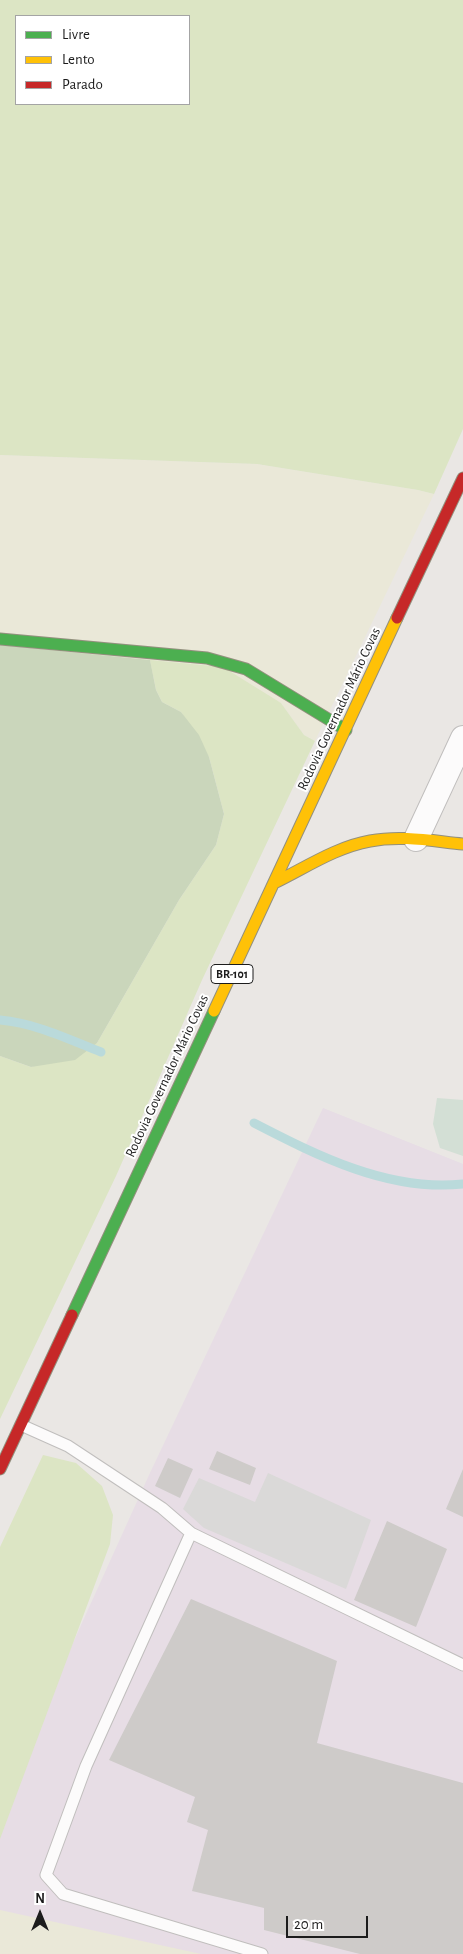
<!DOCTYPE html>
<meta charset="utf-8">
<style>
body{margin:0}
#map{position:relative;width:463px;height:1954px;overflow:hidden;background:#eae7e4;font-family:"Alegreya Sans",sans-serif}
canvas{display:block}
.legend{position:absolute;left:15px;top:15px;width:175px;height:90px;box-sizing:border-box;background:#fff;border:1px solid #a4a4a4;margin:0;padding:6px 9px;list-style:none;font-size:15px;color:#1c1c1c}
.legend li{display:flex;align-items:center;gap:10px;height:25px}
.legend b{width:25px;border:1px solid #a4a4a4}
.north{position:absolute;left:15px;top:1889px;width:50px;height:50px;-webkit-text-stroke:4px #fff;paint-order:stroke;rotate:0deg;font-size:14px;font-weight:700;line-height:20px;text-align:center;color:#1c1c1c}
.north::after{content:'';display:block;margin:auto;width:18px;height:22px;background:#1c1c1c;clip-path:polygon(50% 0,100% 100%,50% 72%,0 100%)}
.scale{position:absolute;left:286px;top:1916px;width:82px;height:22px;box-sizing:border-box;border:2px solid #1c1c1c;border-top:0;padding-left:6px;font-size:15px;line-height:18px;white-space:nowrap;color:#1c1c1c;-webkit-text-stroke:4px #fff;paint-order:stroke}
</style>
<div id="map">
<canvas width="463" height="1954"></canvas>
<ul class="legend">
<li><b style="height:6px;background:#4caf50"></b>Livre</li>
<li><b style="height:6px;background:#ffc107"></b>Lento</li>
<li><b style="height:6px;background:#c62828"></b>Parado</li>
</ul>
<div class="north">N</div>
<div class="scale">20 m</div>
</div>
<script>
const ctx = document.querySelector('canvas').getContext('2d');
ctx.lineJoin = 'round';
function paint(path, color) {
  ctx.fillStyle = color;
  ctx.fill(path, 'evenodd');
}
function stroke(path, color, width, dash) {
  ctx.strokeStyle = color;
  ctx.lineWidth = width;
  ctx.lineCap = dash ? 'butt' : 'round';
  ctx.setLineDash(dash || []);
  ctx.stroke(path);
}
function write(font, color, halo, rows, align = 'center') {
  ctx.font = font + ' "Alegreya Sans",sans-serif';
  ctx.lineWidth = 4;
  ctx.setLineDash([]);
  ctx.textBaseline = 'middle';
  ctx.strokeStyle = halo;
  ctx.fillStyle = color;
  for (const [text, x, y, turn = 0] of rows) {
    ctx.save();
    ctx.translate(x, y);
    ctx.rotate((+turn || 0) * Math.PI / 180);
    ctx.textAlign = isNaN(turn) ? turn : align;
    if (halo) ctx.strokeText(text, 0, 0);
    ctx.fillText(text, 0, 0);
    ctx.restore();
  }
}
paint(new Path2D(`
 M 323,1108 L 463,1164 L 463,1954 L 162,1954 L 0,1919 L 0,1804 L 149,1475 Z`), '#e7dde5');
paint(new Path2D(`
 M 0,455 L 257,464 L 418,490 L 434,494 L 315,741 L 304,735 L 281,703 L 0,645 Z
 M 0,1910 L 201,1954 L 0,1954 Z`), '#eae8d8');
paint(new Path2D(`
 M 0,0 L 463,0 L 463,429 L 434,494 L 418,490 L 257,464 L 0,455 ZM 189,16 L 189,104 L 16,104 L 16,16 Z
 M 150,660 L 223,667 L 281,703 L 304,735 L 315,741 L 202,980 L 116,1176 L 0,1419 L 0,1056 L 31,1067 L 97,1043 L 179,900 L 216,845 L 224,814 L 209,757 L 181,712 L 162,702 L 156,690 Z
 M 43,1455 L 76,1463 L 102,1486 L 113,1515 L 110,1544 L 0,1839 L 0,1547 Z`), '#dce5c4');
paint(new Path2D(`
 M 0,645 L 150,660 L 156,690 L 162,702 L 181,712 L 199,735 L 209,757 L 224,814 L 216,845 L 179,900 L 97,1043 L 75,1060 L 31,1067 L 0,1056 Z`), '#cad6bb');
paint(new Path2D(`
 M 437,1098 L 463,1100 L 463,1156 L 440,1148 L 433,1124 Z`), '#d3dfd5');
paint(new Path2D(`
 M 268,1473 L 371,1520 L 346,1589 L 204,1528 L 183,1509 L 199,1478 L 255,1502 Z`), '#dad9d8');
stroke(new Path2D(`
 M 0,1020 C 35,1023 68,1039 101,1052
 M 254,1123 C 318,1156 389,1192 463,1184`), '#badadb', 9);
paint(new Path2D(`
 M 217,1451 L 256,1468 L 250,1485 L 209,1469 Z
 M 168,1458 L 193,1469 L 180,1498 L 155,1486 Z
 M 463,1469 L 463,1517 L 446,1509 Z
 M 387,1521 L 447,1549 L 416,1627 L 354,1600 Z
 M 191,1599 L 337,1661 L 317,1743 L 463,1783 L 463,1954 L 360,1954 L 264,1930 L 264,1908 L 192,1891 L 208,1830 L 187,1822 L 195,1797 L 109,1760 Z`), '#cecbc9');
const lane = new Path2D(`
 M 21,1425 L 68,1446 L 162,1508 L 191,1533 L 463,1665
 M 191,1533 L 86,1766 L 46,1875 L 63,1894 L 262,1954`);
const street = new Path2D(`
 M 416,839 L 463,738`);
const fast = new Path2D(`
 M 0,639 L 207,658 L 246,669 L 346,730
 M 72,1315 L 214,1011`);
const slow = new Path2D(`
 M 274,883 C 305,868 336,847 370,841 C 401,835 432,841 463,844
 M 214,1011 L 397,618`);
const jam = new Path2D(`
 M 397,618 L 463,478
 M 0,1469 L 72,1315`);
stroke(lane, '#c0bebd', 13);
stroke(street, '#c0bebd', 26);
stroke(fast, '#93907e', 13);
stroke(slow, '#93907e', 13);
stroke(jam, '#93907e', 13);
stroke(lane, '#fcfbfb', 11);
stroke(street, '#fcfbfb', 24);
stroke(fast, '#4caf50', 11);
stroke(slow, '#ffc107', 11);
stroke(jam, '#c62828', 11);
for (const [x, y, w] of [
 [232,974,42]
]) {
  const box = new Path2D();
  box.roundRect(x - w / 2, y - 9.5, w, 19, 4);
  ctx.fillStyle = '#fff';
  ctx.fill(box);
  stroke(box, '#1c1c1c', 1);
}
write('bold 12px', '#1c1c1c', null, [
 ["BR-101",232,974]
]);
write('14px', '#1c1c1c', '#fff', [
 ["Rodovia Governador Mário Covas",339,709,-65],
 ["Rodovia Governador Mário Covas",167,1076,-65]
]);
</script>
